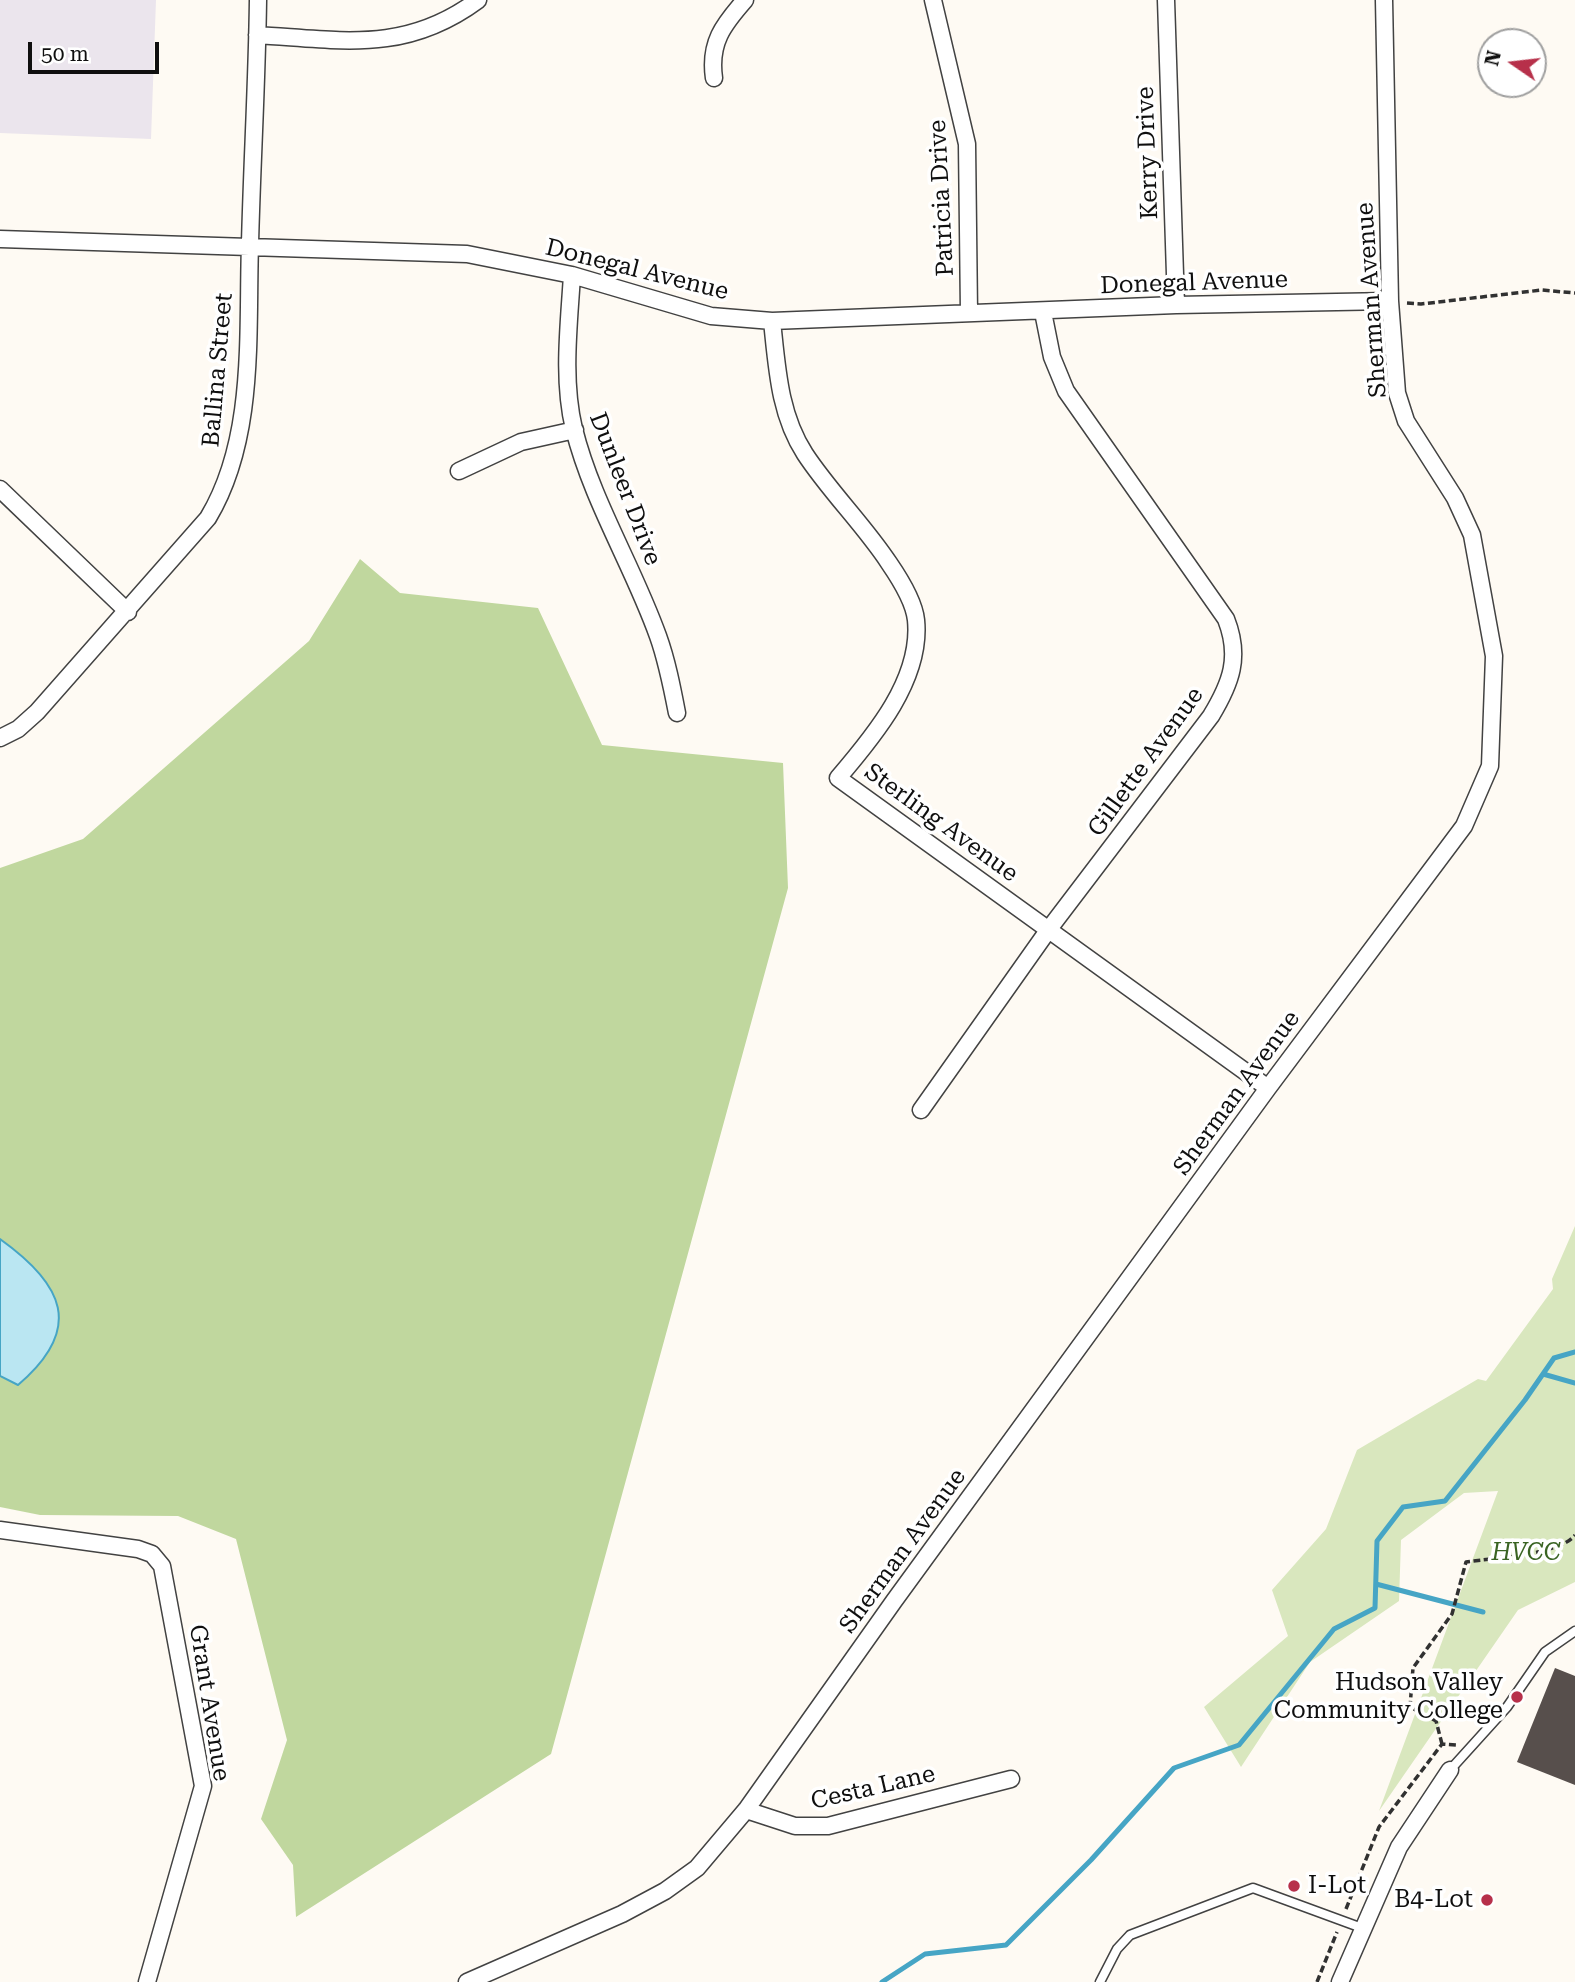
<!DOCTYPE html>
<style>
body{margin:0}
#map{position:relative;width:1575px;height:1982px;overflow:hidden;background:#fefaf3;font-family:"Roboto Serif",serif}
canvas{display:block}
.north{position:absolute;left:1477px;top:28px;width:70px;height:70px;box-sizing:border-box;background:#fff;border:2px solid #9f9f9f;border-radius:50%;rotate:284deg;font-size:19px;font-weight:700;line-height:28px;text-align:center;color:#0f0f0f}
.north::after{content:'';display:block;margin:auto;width:24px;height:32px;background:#b7304a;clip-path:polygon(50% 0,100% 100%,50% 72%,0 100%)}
.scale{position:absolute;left:28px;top:42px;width:131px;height:32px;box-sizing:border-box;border:4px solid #0f0f0f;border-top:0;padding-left:9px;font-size:21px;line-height:24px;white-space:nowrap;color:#0f0f0f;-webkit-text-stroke:5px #fff;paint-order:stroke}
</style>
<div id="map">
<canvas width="1575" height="1982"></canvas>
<div class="north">N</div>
<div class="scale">50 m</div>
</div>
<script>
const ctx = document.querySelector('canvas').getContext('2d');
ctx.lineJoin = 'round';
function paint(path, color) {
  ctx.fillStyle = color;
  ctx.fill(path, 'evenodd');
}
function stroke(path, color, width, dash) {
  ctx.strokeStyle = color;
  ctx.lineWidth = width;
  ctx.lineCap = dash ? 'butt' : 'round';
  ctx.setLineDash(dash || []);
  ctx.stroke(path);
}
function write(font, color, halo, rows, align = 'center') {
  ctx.font = font + ' "Roboto Serif",serif';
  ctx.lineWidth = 7;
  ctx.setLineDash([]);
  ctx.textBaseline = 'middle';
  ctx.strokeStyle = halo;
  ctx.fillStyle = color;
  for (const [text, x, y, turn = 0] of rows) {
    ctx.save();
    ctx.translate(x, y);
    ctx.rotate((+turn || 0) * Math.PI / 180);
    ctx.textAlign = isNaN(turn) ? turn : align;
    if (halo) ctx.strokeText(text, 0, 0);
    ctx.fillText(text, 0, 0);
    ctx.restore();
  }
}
paint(new Path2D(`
 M 0,0 L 156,0 L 151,139 L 0,133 Z`), '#ebe5ed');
paint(new Path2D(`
 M 1575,1226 L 1575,1582 L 1518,1610 L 1379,1811 L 1498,1491 L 1464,1493 L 1401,1540 L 1399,1601 L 1310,1662 L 1241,1767 L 1204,1707 L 1288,1636 L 1272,1590 L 1326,1529 L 1357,1450 L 1478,1379 L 1486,1381 L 1553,1289 L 1552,1279 Z`), '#d9e7be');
paint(new Path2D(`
 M 360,559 L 400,593 L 538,608 L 602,745 L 783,763 L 788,888 L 551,1754 L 296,1917 L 293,1865 L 261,1819 L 287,1740 L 236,1539 L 178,1516 L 40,1515 L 0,1507 L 0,868 L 83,839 L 309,641 Z`), '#c0d79e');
const water = new Path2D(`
 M 0,1239 C 63,1284 85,1328 18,1385 L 0,1376 Z`);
paint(water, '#bae6f2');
stroke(water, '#46a5c5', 2);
stroke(new Path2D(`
 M 1543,1374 L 1575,1383
 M 1376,1584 L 1483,1612
 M 882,1982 L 925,1954 L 1006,1945 L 1091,1860 L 1174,1768 L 1239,1745 L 1334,1629 L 1375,1608 L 1377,1541 L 1403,1507 L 1445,1501 L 1525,1400 L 1554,1358 L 1575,1352`), '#46a5c5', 5);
paint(new Path2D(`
 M 1555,1668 L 1575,1676 L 1575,1785 L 1517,1762 Z`), '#574f4c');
const lane = new Path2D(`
 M 1450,1770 L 1507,1707 L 1545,1652 L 1575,1631
 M 1100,1982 L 1117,1949 L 1130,1935 L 1253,1888 L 1362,1928`);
const street = new Path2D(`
 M 933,0 L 967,144 L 969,313
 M 1166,0 L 1176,305
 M 257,35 C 342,40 405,54 478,0
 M 714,78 C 709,43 723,25 745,0
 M 0,239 L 467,254 L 572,275 L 711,316 L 772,321 L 1176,305 L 1390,301
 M 572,275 C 569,325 562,379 574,429 C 592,501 633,566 658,636 C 667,661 672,687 677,713
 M 772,321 C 777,367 779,414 805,454 C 830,492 864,525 889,563 C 900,579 914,601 916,620 C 922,679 874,736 838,778 L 1268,1088
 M 459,471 L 521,442 L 575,430
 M 0,489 L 128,612
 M 0,738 L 18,729 L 37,712 L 208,518 C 256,438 247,334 250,244 C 252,163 257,81 258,0
 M 921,1110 L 1049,929 L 1211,716 C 1231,683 1241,657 1226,619 L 1066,391 L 1052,357 L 1043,312
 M 0,1530 L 138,1549 L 152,1554 L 162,1566 L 203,1786 L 147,1982
 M 746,1810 L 795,1826 L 828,1826 L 1011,1779
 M 467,1982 L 622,1914 L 665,1891 L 697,1868 L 746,1810 L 894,1601 L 1268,1088 L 1464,826 L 1490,766 L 1494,656 L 1472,535 L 1455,498 L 1406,421 L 1397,393 L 1390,301 L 1384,0
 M 1340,1982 L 1399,1847 L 1450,1770`);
stroke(lane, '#424242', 11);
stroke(street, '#424242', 19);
stroke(new Path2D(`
 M 1407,303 L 1421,304 L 1542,290 L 1575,293
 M 1442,1744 L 1436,1721 L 1410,1707 L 1413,1668 L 1452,1614 L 1466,1562 C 1492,1558 1560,1555 1575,1535
 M 1346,1909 L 1379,1827 L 1442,1744 L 1456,1745
 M 1317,1982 L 1337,1932`), '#313131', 3.5, [7, 3.5]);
stroke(lane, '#fff', 8);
stroke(street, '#fff', 16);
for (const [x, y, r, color] of [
 [1517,1697,7,"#b7304a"],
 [1294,1886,7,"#b7304a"],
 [1487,1900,7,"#b7304a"]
]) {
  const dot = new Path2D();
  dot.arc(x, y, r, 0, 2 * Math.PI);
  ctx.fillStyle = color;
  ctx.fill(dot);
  stroke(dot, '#fff', 2.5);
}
write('24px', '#0f0f0f', '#fff', [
 ["Kerry Drive",1148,153,-92],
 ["Patricia Drive",942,198,-93],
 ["Donegal Avenue",637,270,14],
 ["Donegal Avenue",1194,283,-2],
 ["Sherman Avenue",1372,300,-94],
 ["Ballina Street",218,370,-85],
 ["Dunleer Drive",625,489,69],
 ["Gillette Avenue",1146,762,-54],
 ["Sterling Avenue",941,823,36],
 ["Sherman Avenue",1237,1093,-54],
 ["Sherman Avenue",903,1551,-54],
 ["Grant Avenue",209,1703,81],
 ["Cesta Lane",873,1788,-13]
]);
write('italic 24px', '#3a6423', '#fff', [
 ["HVCC",1526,1553]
]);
write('24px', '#0f0f0f', '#fff', [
 ["Hudson Valley",1503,1683],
 ["Community College",1503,1711],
 ["I-Lot",1308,1886,"left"],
 ["B4-Lot",1473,1900]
], 'right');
</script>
